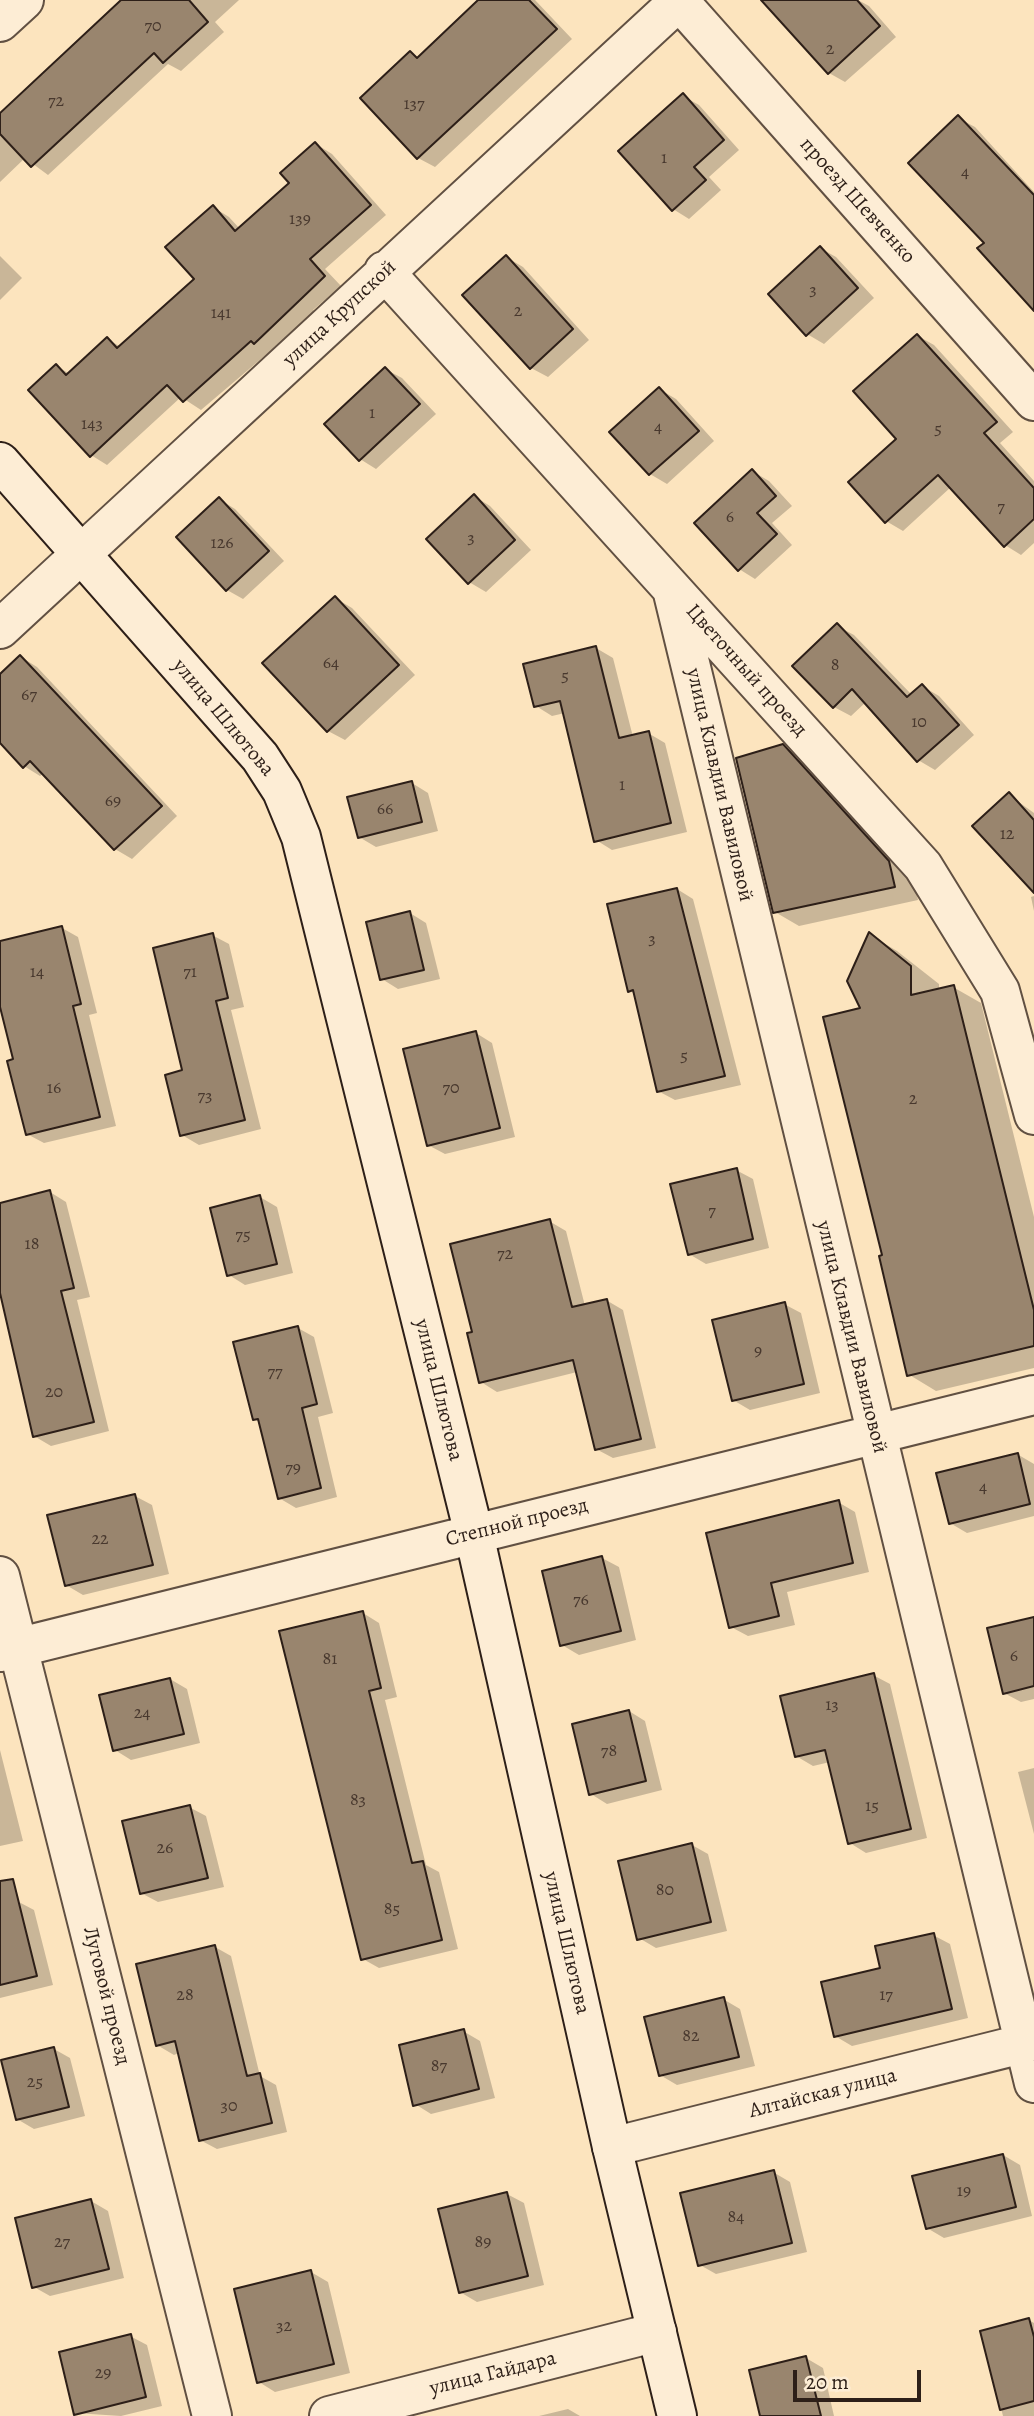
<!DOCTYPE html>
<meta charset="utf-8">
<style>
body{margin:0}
#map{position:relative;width:1034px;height:2416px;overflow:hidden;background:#fce4be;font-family:Alegreya,serif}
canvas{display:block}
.scale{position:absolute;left:793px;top:2370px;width:128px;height:32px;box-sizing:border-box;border:4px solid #2d1f18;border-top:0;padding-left:9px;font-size:21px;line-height:24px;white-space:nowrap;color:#2d1f18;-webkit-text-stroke:5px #fdedd5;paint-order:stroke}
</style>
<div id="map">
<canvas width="1034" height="2416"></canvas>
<div class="scale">20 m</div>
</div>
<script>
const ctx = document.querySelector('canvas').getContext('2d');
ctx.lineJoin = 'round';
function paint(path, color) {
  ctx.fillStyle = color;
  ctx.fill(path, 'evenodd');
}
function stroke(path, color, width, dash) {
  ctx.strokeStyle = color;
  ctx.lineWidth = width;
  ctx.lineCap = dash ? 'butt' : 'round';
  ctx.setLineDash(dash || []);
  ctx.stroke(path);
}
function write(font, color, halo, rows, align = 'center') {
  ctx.font = font + ' Alegreya,serif';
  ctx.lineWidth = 5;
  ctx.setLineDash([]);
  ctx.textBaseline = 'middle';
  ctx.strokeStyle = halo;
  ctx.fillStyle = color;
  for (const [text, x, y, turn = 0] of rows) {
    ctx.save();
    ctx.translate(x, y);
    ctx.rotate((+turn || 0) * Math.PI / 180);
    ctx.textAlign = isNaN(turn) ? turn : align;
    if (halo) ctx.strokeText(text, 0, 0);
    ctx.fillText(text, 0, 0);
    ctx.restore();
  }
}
paint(new Path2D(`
 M 124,0 L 239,0 L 215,22 L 224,32 L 181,71 L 168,64 L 48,175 L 25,158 L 0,182 L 0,115 Z
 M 481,0 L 535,0 L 572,39 L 435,167 L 418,158 L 410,53 L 419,58 Z
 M 789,0 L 858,0 L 869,6 L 896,37 L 845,82 L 829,73 Z
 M 683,96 L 699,105 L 739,150 L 709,177 L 721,190 L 689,219 L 673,209 Z
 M 958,118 L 975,127 L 1034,192 L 1034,306 L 986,243 Z
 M 316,144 L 332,154 L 386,215 L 325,269 L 341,286 L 313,310 L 315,313 L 201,410 L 181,397 L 107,465 L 91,455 L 56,366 L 70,374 L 107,339 L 121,347 L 197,279 L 213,207 L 229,217 L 240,229 L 292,183 Z
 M 820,248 L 836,257 L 874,298 L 824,344 L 807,334 Z
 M 0,256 L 22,278 L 0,300 Z
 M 506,257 L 523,267 L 589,340 L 548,377 L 531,368 Z
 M 918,336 L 934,345 L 1013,432 L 1000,443 L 1034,481 L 1034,543 L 1021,555 L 1005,545 L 951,487 L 903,531 L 886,521 Z
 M 385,369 L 402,378 L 436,414 L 376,469 L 360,459 Z
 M 659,389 L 676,399 L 714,441 L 667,484 L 650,474 Z
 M 752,471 L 769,481 L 792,506 L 772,523 L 792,545 L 755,579 L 739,569 Z
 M 474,496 L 490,506 L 531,550 L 486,592 L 469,582 Z
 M 219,499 L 235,509 L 284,561 L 243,599 L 227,590 Z
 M 335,598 L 352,608 L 415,675 L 345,740 L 328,731 Z
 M 837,626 L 854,635 L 912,695 L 922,686 L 939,696 L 974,735 L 935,770 L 918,760 L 866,702 L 851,716 L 834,707 Z
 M 596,648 L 613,658 L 633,737 L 648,733 L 665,743 L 687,832 L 612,850 L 596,840 L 565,713 L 552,716 L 536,706 Z
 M 21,657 L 37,667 L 177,816 L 132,859 L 115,849 L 44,773 L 40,776 L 24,766 L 0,740 L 0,676 Z
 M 783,746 L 807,760 L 913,877 L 918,900 L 799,926 L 775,912 Z
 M 412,783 L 428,793 L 438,831 L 376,847 L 359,837 Z
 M 1009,795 L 1034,813 L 1034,868 Z
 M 677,889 L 693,899 L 741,1085 L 675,1100 L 658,1091 L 636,994 L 629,991 Z
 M 1034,896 L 1034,911 L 1031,897 Z
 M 410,913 L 426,923 L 440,979 L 398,989 L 382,979 Z
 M 62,928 L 78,937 L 97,1013 L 89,1015 L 116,1126 L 44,1143 L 27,1134 L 15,1061 L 0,1000 L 0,943 Z
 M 212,935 L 229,944 L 244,1007 L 231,1010 L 261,1129 L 199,1145 L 182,1135 L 184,1072 Z
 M 870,935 L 897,951 L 939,984 L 939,990 L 953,987 L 981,1003 L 1034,1217 L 1034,1368 L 936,1391 L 908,1374 L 884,1256 L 863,1009 Z
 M 476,1033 L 492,1043 L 515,1137 L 445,1154 L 428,1145 Z
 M 736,1170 L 753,1179 L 769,1248 L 706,1264 L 689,1254 Z
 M 50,1192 L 66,1202 L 90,1297 L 77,1300 L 109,1431 L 51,1446 L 34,1436 L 0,1289 L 0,1204 Z
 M 260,1197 L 277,1207 L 293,1273 L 245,1285 L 229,1275 Z
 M 549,1221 L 566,1231 L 585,1306 L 606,1300 L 623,1310 L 656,1448 L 613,1458 L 596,1449 L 577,1372 L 497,1392 L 481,1382 L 474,1333 Z
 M 784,1304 L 801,1313 L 820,1393 L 750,1410 L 733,1400 Z
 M 298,1328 L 314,1337 L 333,1413 L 318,1417 L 337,1497 L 296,1508 L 279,1498 L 261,1423 L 254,1419 Z
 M 1017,1454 L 1034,1464 L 1034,1516 L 967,1533 L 950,1523 Z
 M 135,1496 L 152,1505 L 169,1574 L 83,1595 L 66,1585 Z
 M 838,1502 L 855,1512 L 869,1572 L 787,1592 L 795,1625 L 748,1636 L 731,1627 Z
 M 602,1558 L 619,1567 L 636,1640 L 579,1655 L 562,1645 Z
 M 363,1613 L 379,1623 L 397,1697 L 385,1700 L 426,1865 L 439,1872 L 458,1949 L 379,1968 L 363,1959 Z
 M 1034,1619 L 1034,1699 L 1021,1702 L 1004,1693 Z
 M 873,1675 L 890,1684 L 927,1838 L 866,1853 L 850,1843 L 830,1762 L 813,1766 L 796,1756 Z
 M 170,1679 L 187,1689 L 200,1743 L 131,1760 L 115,1750 Z
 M 629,1711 L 645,1721 L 662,1790 L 607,1804 L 591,1794 Z
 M 0,1750 L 23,1841 L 0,1846 Z
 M 1034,1768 L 1034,1834 L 1018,1772 Z
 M 189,1807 L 206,1816 L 224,1887 L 158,1902 L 141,1893 Z
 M 692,1845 L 708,1854 L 727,1931 L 656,1948 L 639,1938 Z
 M 17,1901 L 34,1910 L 53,1985 L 0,1998 L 0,1905 Z
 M 933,1935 L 950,1944 L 968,2018 L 852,2046 L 835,2036 L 882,1969 Z
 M 215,1947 L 231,1956 L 260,2076 L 276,2085 L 287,2132 L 217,2149 L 200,2140 L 179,2053 L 174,2055 L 157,2045 Z
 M 723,1999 L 740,2009 L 755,2066 L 677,2085 L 660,2075 Z
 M 463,2031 L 480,2041 L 495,2098 L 431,2114 L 415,2104 Z
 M 54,2049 L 70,2058 L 85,2116 L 34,2129 L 17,2119 Z
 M 1003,2155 L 1020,2165 L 1032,2216 L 944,2238 L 927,2228 Z
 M 773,2172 L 790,2182 L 807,2252 L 716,2274 L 700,2265 Z
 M 507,2194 L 524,2203 L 544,2285 L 477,2302 L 460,2292 Z
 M 91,2201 L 108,2211 L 124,2278 L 50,2296 L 34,2287 Z
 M 311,2272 L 328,2282 L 350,2373 L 275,2392 L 259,2382 Z
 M 1029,2320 L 1034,2323 L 1034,2416 L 1003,2416 L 982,2332 Z
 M 130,2336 L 147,2345 L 162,2406 L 121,2416 L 75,2413 Z
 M 806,2358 L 823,2368 L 834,2416 L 762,2416 Z
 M 568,2409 L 580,2416 L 539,2416 Z`), '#0003');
const building = new Path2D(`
 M 121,0 L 189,0 L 208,22 L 163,63 L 154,53 L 31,167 L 0,134 L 0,113 Z
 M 478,0 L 529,0 L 557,29 L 417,159 L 360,98 L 410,51 L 417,58 Z
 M 761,0 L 857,0 L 880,26 L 828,74 Z
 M 683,93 L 724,140 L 694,167 L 706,180 L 672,211 L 618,151 Z
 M 958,115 L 1034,195 L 1034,311 L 977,248 L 984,243 L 908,163 Z
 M 315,142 L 371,205 L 310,259 L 325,276 L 254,344 L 251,341 L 183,402 L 167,385 L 90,457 L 28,390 L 56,364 L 66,375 L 107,337 L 117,348 L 194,279 L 165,247 L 213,205 L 235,231 L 289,183 L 280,173 Z
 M 820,246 L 858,288 L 806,336 L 768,294 Z
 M 506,255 L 573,329 L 530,369 L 462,295 Z
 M 917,334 L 997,422 L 984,433 L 1034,488 L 1034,519 L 1004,547 L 938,475 L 885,523 L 848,482 L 896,439 L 853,391 Z
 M 385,367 L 420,404 L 359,461 L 324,424 Z
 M 659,387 L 699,431 L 649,475 L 609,432 Z
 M 752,469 L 776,496 L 757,513 L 777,534 L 738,571 L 694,523 Z
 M 474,494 L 515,540 L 468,584 L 426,539 Z
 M 219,497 L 269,551 L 226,591 L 176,537 Z
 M 335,596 L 399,665 L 327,732 L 262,663 Z
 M 837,623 L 907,697 L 922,684 L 959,725 L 917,762 L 852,689 L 833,708 L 792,666 Z
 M 596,646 L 619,738 L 649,731 L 671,823 L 594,842 L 560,701 L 534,707 L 523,664 Z
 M 20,655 L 162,806 L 114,850 L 30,761 L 23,768 L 0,743 L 0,674 Z
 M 783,744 L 889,861 L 895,887 L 773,913 L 736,758 Z
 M 412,781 L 422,822 L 358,838 L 347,797 Z
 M 1009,792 L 1034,820 L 1034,893 L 972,826 Z
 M 677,888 L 725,1076 L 657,1092 L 633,990 L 628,992 L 607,904 Z
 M 410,911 L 424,970 L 380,980 L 366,922 Z
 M 62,926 L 81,1004 L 73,1006 L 100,1117 L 26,1135 L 7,1061 L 13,1059 L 0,1007 L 0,941 Z
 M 869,932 L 911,966 L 911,995 L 954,985 L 1034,1310 L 1034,1346 L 907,1376 L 879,1256 L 882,1255 L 823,1017 L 860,1008 L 847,981 Z
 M 213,933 L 228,998 L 216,1001 L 245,1120 L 180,1136 L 165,1075 L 182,1070 L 153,948 Z
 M 476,1031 L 500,1128 L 427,1146 L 403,1049 Z
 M 737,1168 L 753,1239 L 688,1255 L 670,1184 Z
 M 50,1190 L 74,1288 L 61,1291 L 94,1422 L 33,1437 L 0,1293 L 0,1203 Z
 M 260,1195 L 277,1264 L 227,1276 L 210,1208 Z
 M 550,1219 L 572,1307 L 607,1299 L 641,1439 L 595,1450 L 573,1360 L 479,1383 L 467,1333 L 472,1332 L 450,1244 Z
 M 785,1302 L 804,1384 L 732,1401 L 712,1320 Z
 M 298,1326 L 317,1404 L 302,1408 L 321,1488 L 278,1499 L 258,1419 L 253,1420 L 233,1342 Z
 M 1018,1453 L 1030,1504 L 949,1524 L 936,1473 Z
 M 135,1494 L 153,1565 L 65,1586 L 47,1515 Z
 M 839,1500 L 853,1563 L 771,1583 L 779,1616 L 729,1628 L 706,1533 Z
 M 602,1556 L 621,1631 L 560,1646 L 542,1571 Z
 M 363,1611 L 381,1688 L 369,1691 L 412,1863 L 423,1861 L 442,1940 L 361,1960 L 279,1631 Z
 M 1034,1617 L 1034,1686 L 1003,1694 L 987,1628 Z
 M 874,1673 L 911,1829 L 848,1844 L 825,1750 L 795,1757 L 780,1696 Z
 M 170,1678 L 184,1734 L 113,1751 L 99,1695 Z
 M 629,1710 L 646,1781 L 589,1795 L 572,1724 Z
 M 190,1805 L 208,1878 L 140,1894 L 122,1821 Z
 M 692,1843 L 711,1922 L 637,1940 L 618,1861 Z
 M 13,1879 L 37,1976 L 0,1985 L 0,1881 Z
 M 934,1933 L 952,2009 L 834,2037 L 821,1982 L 880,1968 L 875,1946 Z
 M 215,1945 L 247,2076 L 260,2073 L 272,2123 L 199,2141 L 175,2041 L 156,2046 L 136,1964 Z
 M 724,1997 L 739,2057 L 659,2076 L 644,2017 Z
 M 464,2029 L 479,2089 L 413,2106 L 399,2045 Z
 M 54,2047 L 69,2107 L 16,2120 L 1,2060 Z
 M 1003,2154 L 1016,2207 L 926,2229 L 912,2176 Z
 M 774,2170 L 792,2243 L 698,2266 L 680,2193 Z
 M 507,2192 L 528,2276 L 459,2293 L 438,2209 Z
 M 91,2199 L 109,2269 L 32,2288 L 15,2218 Z
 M 311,2270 L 334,2364 L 257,2383 L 234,2289 Z
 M 1029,2318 L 1034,2337 L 1034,2401 L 1000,2410 L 980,2331 Z
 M 131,2334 L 146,2397 L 74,2415 L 59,2352 Z
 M 806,2356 L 821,2416 L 760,2416 L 749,2370 Z`);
paint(building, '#99856e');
stroke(building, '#2d1f18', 2);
const minor = new Path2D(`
 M 679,1 L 1034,401
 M 0,22 L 24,0
 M 384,271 L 923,866 L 1000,991 L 1034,1115
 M 672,589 L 1034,2083
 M 0,629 L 680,0
 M 0,1576 L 212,2416
 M 0,1652 L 1034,1395
 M 612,2147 L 1034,2041
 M 329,2416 L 657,2332`);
const secondary = new Path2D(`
 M 0,462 L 260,757 L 282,791 L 301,837 L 474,1534 L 612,2147 L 677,2416`);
stroke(minor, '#615042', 42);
stroke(secondary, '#2d1f18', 42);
stroke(minor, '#fdedd5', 38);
stroke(secondary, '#fdedd5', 38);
write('18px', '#48382e', null, [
 ["70",153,27],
 ["2",830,50],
 ["72",56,102],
 ["137",414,105],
 ["1",664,159],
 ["4",965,173],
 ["139",300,220],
 ["3",813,291],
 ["2",518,312],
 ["141",221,314],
 ["1",372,414],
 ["143",92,425],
 ["4",658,428],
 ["5",938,430],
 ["7",1001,508],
 ["6",730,518],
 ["3",471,539],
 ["126",222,544],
 ["64",331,664],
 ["8",835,666],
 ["5",565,677],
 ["67",29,696],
 ["10",919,723],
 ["1",622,786],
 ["69",113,802],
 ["66",385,810],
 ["12",1007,835],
 ["3",652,940],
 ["14",37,973],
 ["71",190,973],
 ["5",684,1057],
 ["16",54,1089],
 ["70",451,1089],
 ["73",205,1097],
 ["2",913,1100],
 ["7",712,1212],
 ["75",243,1236],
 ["18",32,1245],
 ["72",505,1255],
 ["9",758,1352],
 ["77",275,1373],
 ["20",54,1393],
 ["79",293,1469],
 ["4",983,1488],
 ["22",100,1540],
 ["76",581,1601],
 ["6",1014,1657],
 ["81",330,1660],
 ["13",832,1706],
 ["24",142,1714],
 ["78",609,1752],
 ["83",358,1801],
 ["15",872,1807],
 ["26",165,1849],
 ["80",665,1891],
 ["85",392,1910],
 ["28",185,1996],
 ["17",886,1996],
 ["82",691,2037],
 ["87",439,2067],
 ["25",35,2083],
 ["30",229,2107],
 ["19",964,2192],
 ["84",736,2218],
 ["27",62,2243],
 ["89",483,2243],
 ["32",284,2327],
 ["29",103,2374]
]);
write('21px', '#2d1f18', '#fdedd5', [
 ["проезд Шевченко",857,201,48],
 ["улица Крупской",340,314,-43],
 ["Цветочный проезд",746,671,48],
 ["улица Шлютова",223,718,50],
 ["улица Клавдии Вавиловой",719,785,77],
 ["улица Клавдии Вавиловой",851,1337,76],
 ["улица Шлютова",438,1390,76],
 ["Степной проезд",517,1523,-14],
 ["улица Шлютова",566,1943,77],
 ["Луговой проезд",106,1996,76],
 ["Алтайская улица",823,2094,-14],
 ["улица Гайдара",493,2374,-14]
]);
</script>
